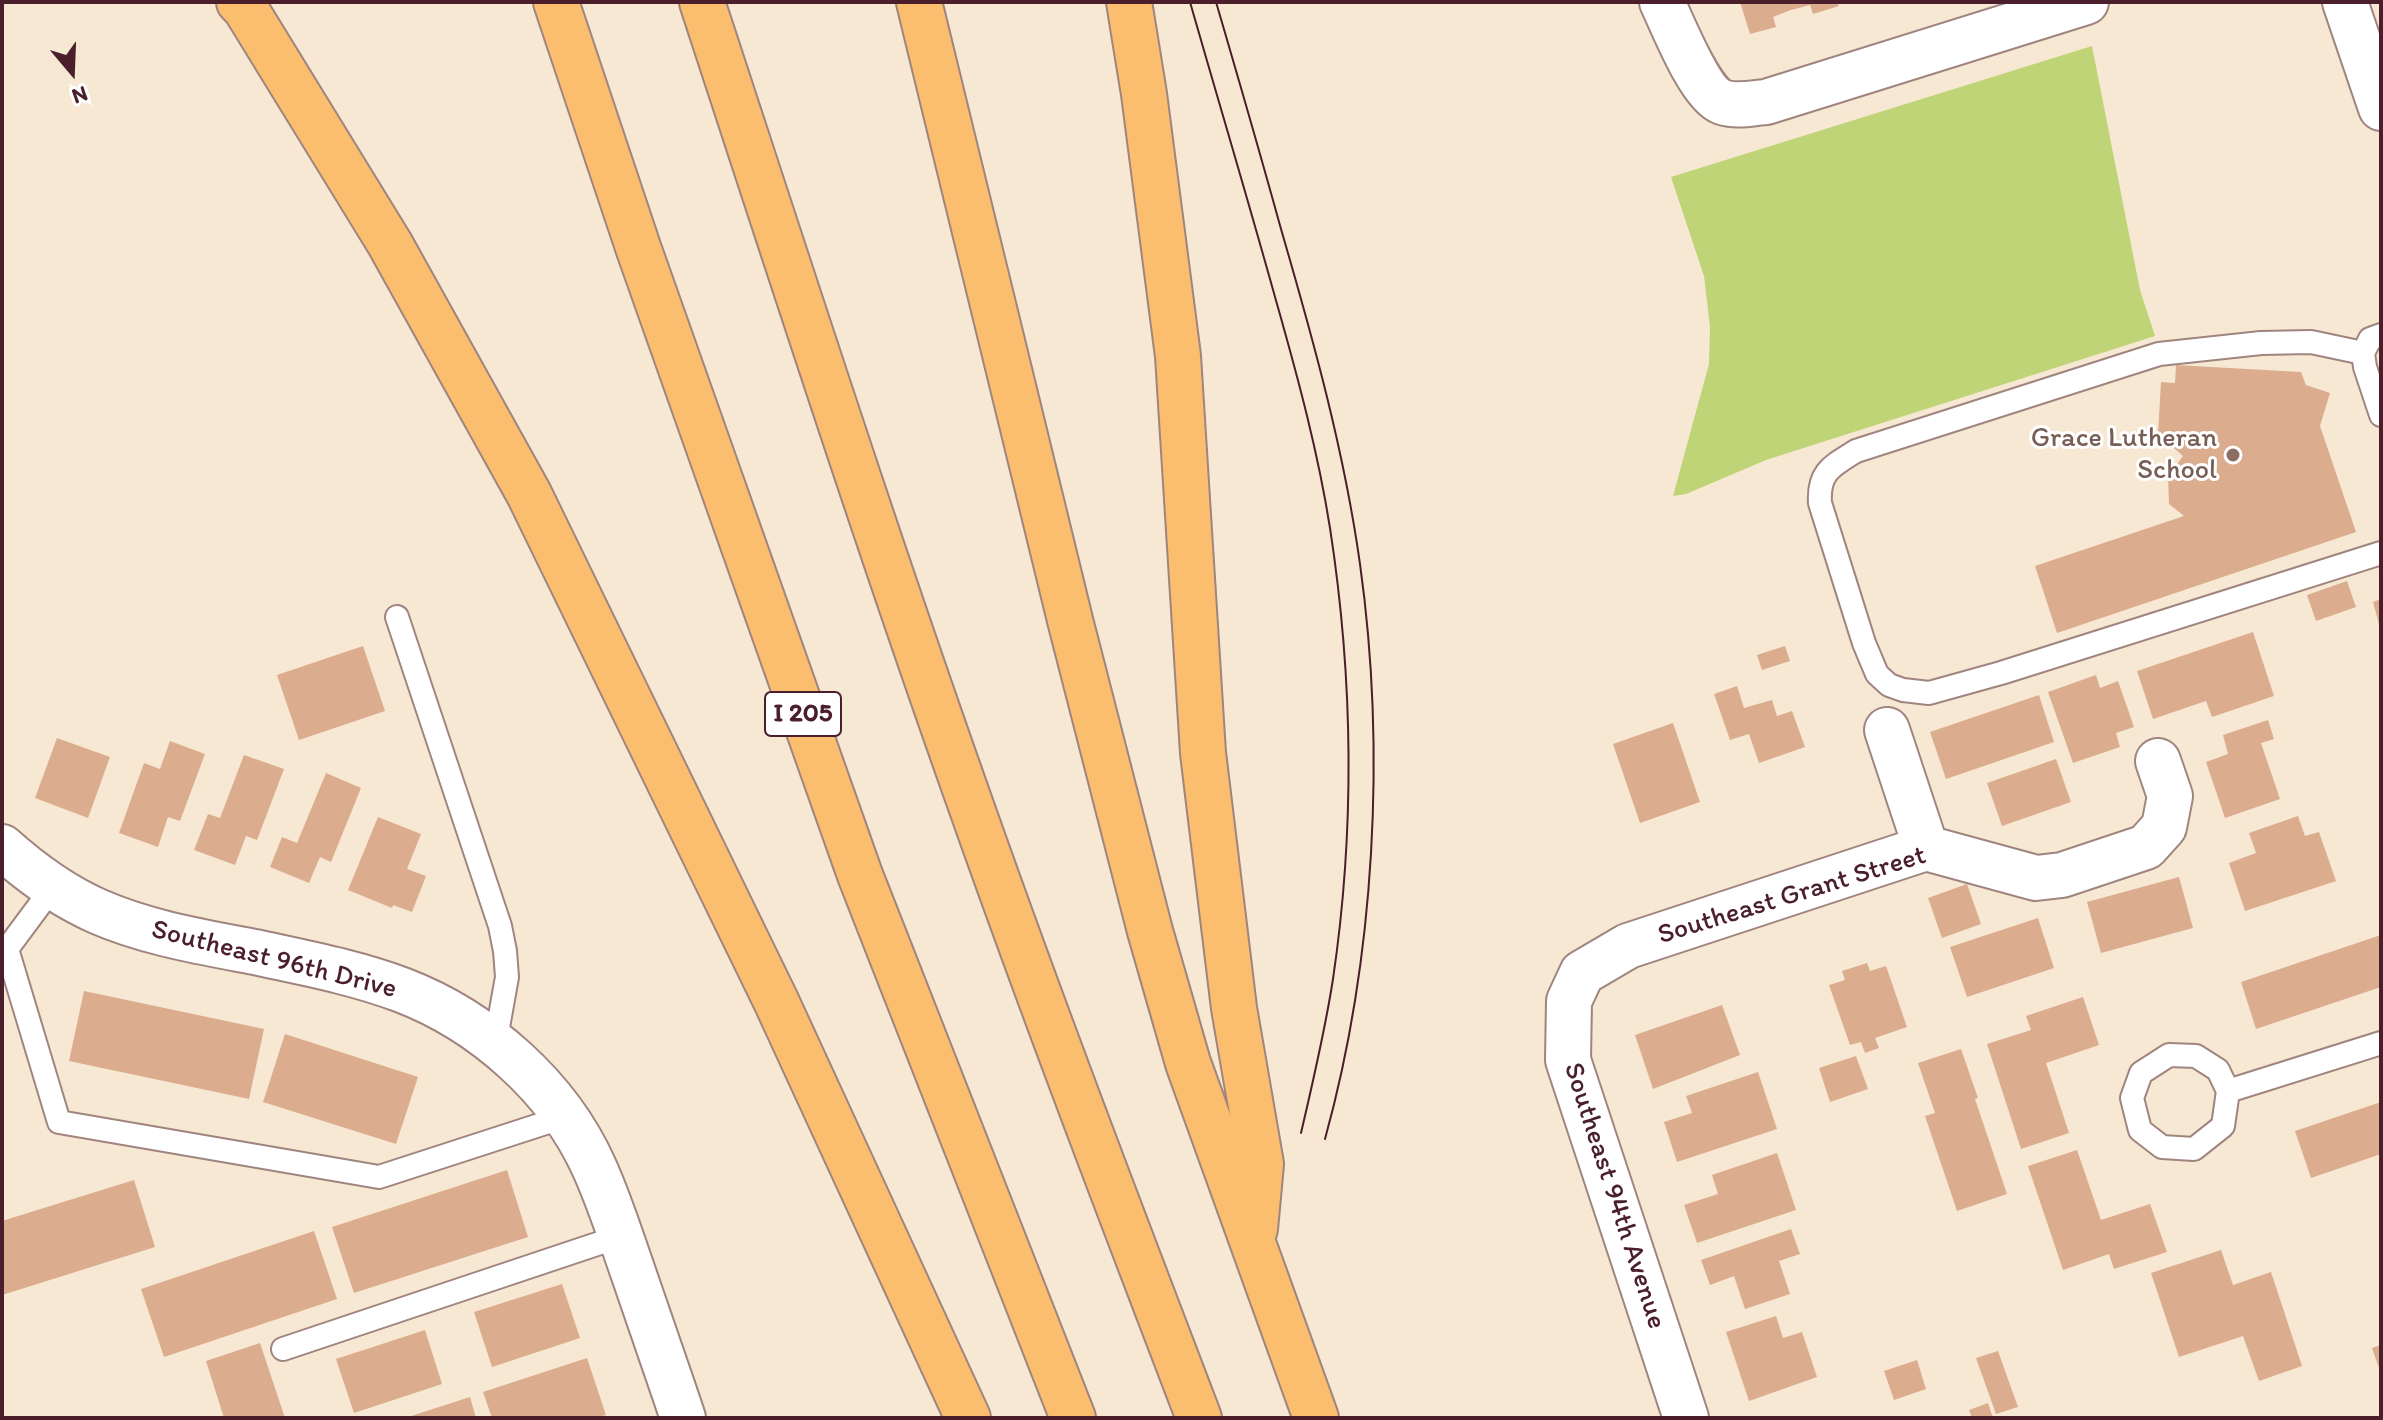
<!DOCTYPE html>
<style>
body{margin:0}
#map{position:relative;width:2383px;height:1420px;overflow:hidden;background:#f7e8d3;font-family:Itim,sans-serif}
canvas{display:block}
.frame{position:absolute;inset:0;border:4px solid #4a1f2b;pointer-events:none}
.north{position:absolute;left:32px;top:32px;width:80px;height:80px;-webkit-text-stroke:6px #fff;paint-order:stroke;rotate:161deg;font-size:22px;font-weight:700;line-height:32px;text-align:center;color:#4a1f2b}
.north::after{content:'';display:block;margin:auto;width:28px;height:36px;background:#4a1f2b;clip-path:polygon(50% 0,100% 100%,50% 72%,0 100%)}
</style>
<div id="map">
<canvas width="2383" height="1420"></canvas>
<div class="frame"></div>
<div class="north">N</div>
</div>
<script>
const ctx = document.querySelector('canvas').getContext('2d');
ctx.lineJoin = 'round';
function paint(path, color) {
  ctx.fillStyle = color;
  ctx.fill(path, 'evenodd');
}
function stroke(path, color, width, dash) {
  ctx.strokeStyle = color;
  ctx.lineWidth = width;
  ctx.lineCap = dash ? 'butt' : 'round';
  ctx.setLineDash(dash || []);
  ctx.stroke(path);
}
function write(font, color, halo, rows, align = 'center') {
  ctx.font = font + ' Itim,sans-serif';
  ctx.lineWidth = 6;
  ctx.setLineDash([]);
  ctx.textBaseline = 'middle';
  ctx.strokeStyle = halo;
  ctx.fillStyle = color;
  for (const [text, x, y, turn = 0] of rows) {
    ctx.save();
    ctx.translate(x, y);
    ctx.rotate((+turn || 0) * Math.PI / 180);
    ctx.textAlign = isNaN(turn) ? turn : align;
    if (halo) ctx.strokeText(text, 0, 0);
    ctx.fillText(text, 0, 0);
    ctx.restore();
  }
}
paint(new Path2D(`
 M 2092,46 L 2140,290 L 2155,336 L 1766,460 L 1686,494 L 1673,496 L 1709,364 L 1710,327 L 1704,276 L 1671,177 Z`), '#bfd477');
paint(new Path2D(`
 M 1740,2 L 1837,2 L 1839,6 L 1813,14 L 1810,5 L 1791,10 L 1773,17 L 1776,27 L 1750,34 Z
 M 2176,365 L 2301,372 L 2306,385 L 2330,393 L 2320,426 L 2356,532 L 2057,633 L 2035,566 L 2184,516 L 2169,504 L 2168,477 L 2183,456 L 2158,434 L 2161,382 L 2175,383 Z
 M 2347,581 L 2356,607 L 2316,621 L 2307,595 Z
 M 2381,599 L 2381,628 L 2380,628 L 2373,602 Z
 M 2253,632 L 2274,696 L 2212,717 L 2206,701 L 2153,719 L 2137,671 Z
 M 363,646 L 385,711 L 299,740 L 277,675 Z
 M 1785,646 L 1790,661 L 1762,670 L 1757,655 Z
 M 2096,675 L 2100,688 L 2118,681 L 2134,727 L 2116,733 L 2120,747 L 2073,763 L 2048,692 Z
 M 1737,686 L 1744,708 L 1772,700 L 1777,716 L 1792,711 L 1805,747 L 1759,763 L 1749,734 L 1730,740 L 1714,694 Z
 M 2039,695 L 2054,742 L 1946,779 L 1930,732 Z
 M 2268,720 L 2274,739 L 2261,743 L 2280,799 L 2225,818 L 2206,762 L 2228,754 L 2223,735 Z
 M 1673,723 L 1700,802 L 1640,823 L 1613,744 Z
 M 57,738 L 110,757 L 88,818 L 35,798 Z
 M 170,741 L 205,754 L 180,821 L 168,817 L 158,847 L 119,833 L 144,763 L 160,769 Z
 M 244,755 L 284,769 L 257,840 L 246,836 L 235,865 L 194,850 L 208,814 L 220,818 Z
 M 2056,759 L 2071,802 L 2002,826 L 1987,783 Z
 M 326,773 L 361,788 L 331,862 L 320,857 L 309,883 L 270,867 L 282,837 L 297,843 Z
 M 2298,816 L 2305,836 L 2319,832 L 2336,881 L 2245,911 L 2229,863 L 2256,853 L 2249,833 Z
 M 378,817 L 421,834 L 407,869 L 426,876 L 412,912 L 393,905 L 392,908 L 348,890 Z
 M 2179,877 L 2193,928 L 2101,953 L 2087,902 Z
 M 1967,884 L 1981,924 L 1942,938 L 1928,898 Z
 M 2038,918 L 2054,968 L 1967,997 L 1950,947 Z
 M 2381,935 L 2381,987 L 2256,1029 L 2241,982 Z
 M 1867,963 L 1870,971 L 1886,966 L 1907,1027 L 1875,1038 L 1879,1048 L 1865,1053 L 1861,1042 L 1850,1045 L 1829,985 L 1845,980 L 1842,971 Z
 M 84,991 L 264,1029 L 249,1099 L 69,1061 Z
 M 2083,997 L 2099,1045 L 2046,1063 L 2069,1133 L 2021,1149 L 1987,1044 L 2031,1030 L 2026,1016 Z
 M 1722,1005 L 1740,1055 L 1653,1089 L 1635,1035 Z
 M 285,1034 L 418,1077 L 396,1144 L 263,1102 Z
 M 1961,1049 L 1978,1098 L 1975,1099 L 2007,1194 L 1957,1211 L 1925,1116 L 1935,1113 L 1918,1063 Z
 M 1856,1056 L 1868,1089 L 1830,1102 L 1819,1068 Z
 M 1758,1072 L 1777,1129 L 1677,1162 L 1664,1122 L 1692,1113 L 1686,1096 Z
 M 2381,1102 L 2381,1154 L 2311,1178 L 2295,1131 Z
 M 2077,1150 L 2101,1220 L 2150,1204 L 2167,1252 L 2114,1269 L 2109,1254 L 2063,1270 L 2028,1166 Z
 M 1777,1153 L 1796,1210 L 1697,1243 L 1684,1205 L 1718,1194 L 1712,1175 Z
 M 507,1170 L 528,1237 L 354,1293 L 332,1227 Z
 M 134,1180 L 155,1247 L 2,1295 L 2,1221 Z
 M 1791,1229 L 1800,1254 L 1779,1261 L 1790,1294 L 1745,1309 L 1734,1276 L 1710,1285 L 1701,1260 Z
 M 314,1231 L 337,1299 L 164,1357 L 141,1289 Z
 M 2221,1250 L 2233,1285 L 2271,1272 L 2302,1366 L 2259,1381 L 2243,1336 L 2179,1357 L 2151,1273 Z
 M 562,1284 L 580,1338 L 492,1367 L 474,1312 Z
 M 1776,1316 L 1783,1338 L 1802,1332 L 1817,1377 L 1749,1401 L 1726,1332 Z
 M 425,1330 L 442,1384 L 354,1413 L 336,1359 Z
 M 260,1343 L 285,1418 L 224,1418 L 206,1361 Z
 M 2381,1345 L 2381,1374 L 2372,1348 Z
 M 1998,1351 L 2018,1407 L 1996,1414 L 1976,1358 Z
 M 587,1358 L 606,1415 L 596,1418 L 492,1418 L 483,1392 Z
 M 1917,1360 L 1926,1389 L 1894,1400 L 1884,1371 Z
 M 470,1397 L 476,1418 L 408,1418 L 408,1417 Z
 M 1988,1403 L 1993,1418 L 1972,1418 L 1969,1410 Z`), '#dcac8f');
const service = new Path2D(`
 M 2381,335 L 2370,339 L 2363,353 L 2365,367 L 2381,415
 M 2363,353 L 2311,342 L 2261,343 L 2159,354 L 1856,451 C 1832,466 1818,472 1820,503 L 1864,643 L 1877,674 L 1889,685 L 1903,690 L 1929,693 L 2001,673 L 2381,553
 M 397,617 L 500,926 L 505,951 L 507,977 L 495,1044
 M 53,887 L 7,949 L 59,1122 L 379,1177 L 564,1117
 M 2169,1055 L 2196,1056 L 2218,1070 L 2228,1091 L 2223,1126 L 2194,1149 L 2162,1147 L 2140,1130 L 2132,1098 L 2141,1073 Z
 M 2228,1091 L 2381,1043
 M 283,1349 L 621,1236`);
const minor = new Path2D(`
 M 1662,2 C 1673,25 1700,94 1722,102 C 1736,107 1752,103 1766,102 L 2086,2
 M 1887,730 L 1926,848
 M 1686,1418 L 1568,1060 L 1569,1001 L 1582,973 L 1628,946 L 1926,848 L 2036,878 L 2062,875 L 2146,847 L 2164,827 L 2170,796 L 2158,761`);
const tertiary = new Path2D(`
 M 2345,2 L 2381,108
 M 2,847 C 30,872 63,896 97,911 C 147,933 202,942 255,952 C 305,963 354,972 402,990 C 483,1021 558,1087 594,1167 C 610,1202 621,1238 634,1275 C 650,1322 667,1370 683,1418`);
const motorway = new Path2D(`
 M 239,2 L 245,8 L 390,244 L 529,494 L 776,1001 L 968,1418
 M 556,2 L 639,250 L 860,875 L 1073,1418
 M 702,2 C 790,270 876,538 970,803 C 1043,1010 1121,1214 1199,1418
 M 919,2 L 1071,624 L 1150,931 L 1188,1063 L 1316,1418
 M 1129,2 L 1144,94 L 1178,356 L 1203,753 L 1234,1008 L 1261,1164 L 1255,1229`);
stroke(service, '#a0847f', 26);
stroke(minor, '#a0847f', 48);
stroke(tertiary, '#a0847f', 48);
stroke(motorway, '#a0847f', 48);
stroke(service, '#fff', 22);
stroke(minor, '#fff', 44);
stroke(tertiary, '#fff', 44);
stroke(motorway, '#fabe6e', 44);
stroke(new Path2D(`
 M 1190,2 C 1219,103 1249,203 1277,304 C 1298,378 1318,452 1330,528 C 1353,677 1355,830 1333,979 C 1325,1031 1313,1082 1301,1133
 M 1216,2 C 1238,77 1260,153 1281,229 C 1313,339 1344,450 1360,564 C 1386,750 1375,958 1325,1139`), '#4a1f2b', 2);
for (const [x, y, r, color] of [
 [2233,455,8,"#8d6e63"]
]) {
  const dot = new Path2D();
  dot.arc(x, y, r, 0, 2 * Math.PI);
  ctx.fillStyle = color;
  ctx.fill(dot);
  stroke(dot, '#fff', 3);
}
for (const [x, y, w] of [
 [803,714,76]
]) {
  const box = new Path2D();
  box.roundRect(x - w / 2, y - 22, w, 44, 6);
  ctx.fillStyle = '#fff';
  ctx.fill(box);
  stroke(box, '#4a1f2b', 2);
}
write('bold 26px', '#4a1f2b', null, [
 ["I 205",803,714]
]);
write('28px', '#785e54', '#fff', [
 ["Grace Lutheran",2217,439],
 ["School",2217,471]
], 'right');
write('28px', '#4a1f2b', '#fff', [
 ["Southeast Grant Street",1792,896,-17],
 ["Southeast 96th Drive",274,960,14],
 ["Southeast 94th Avenue",1614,1196,72]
]);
</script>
